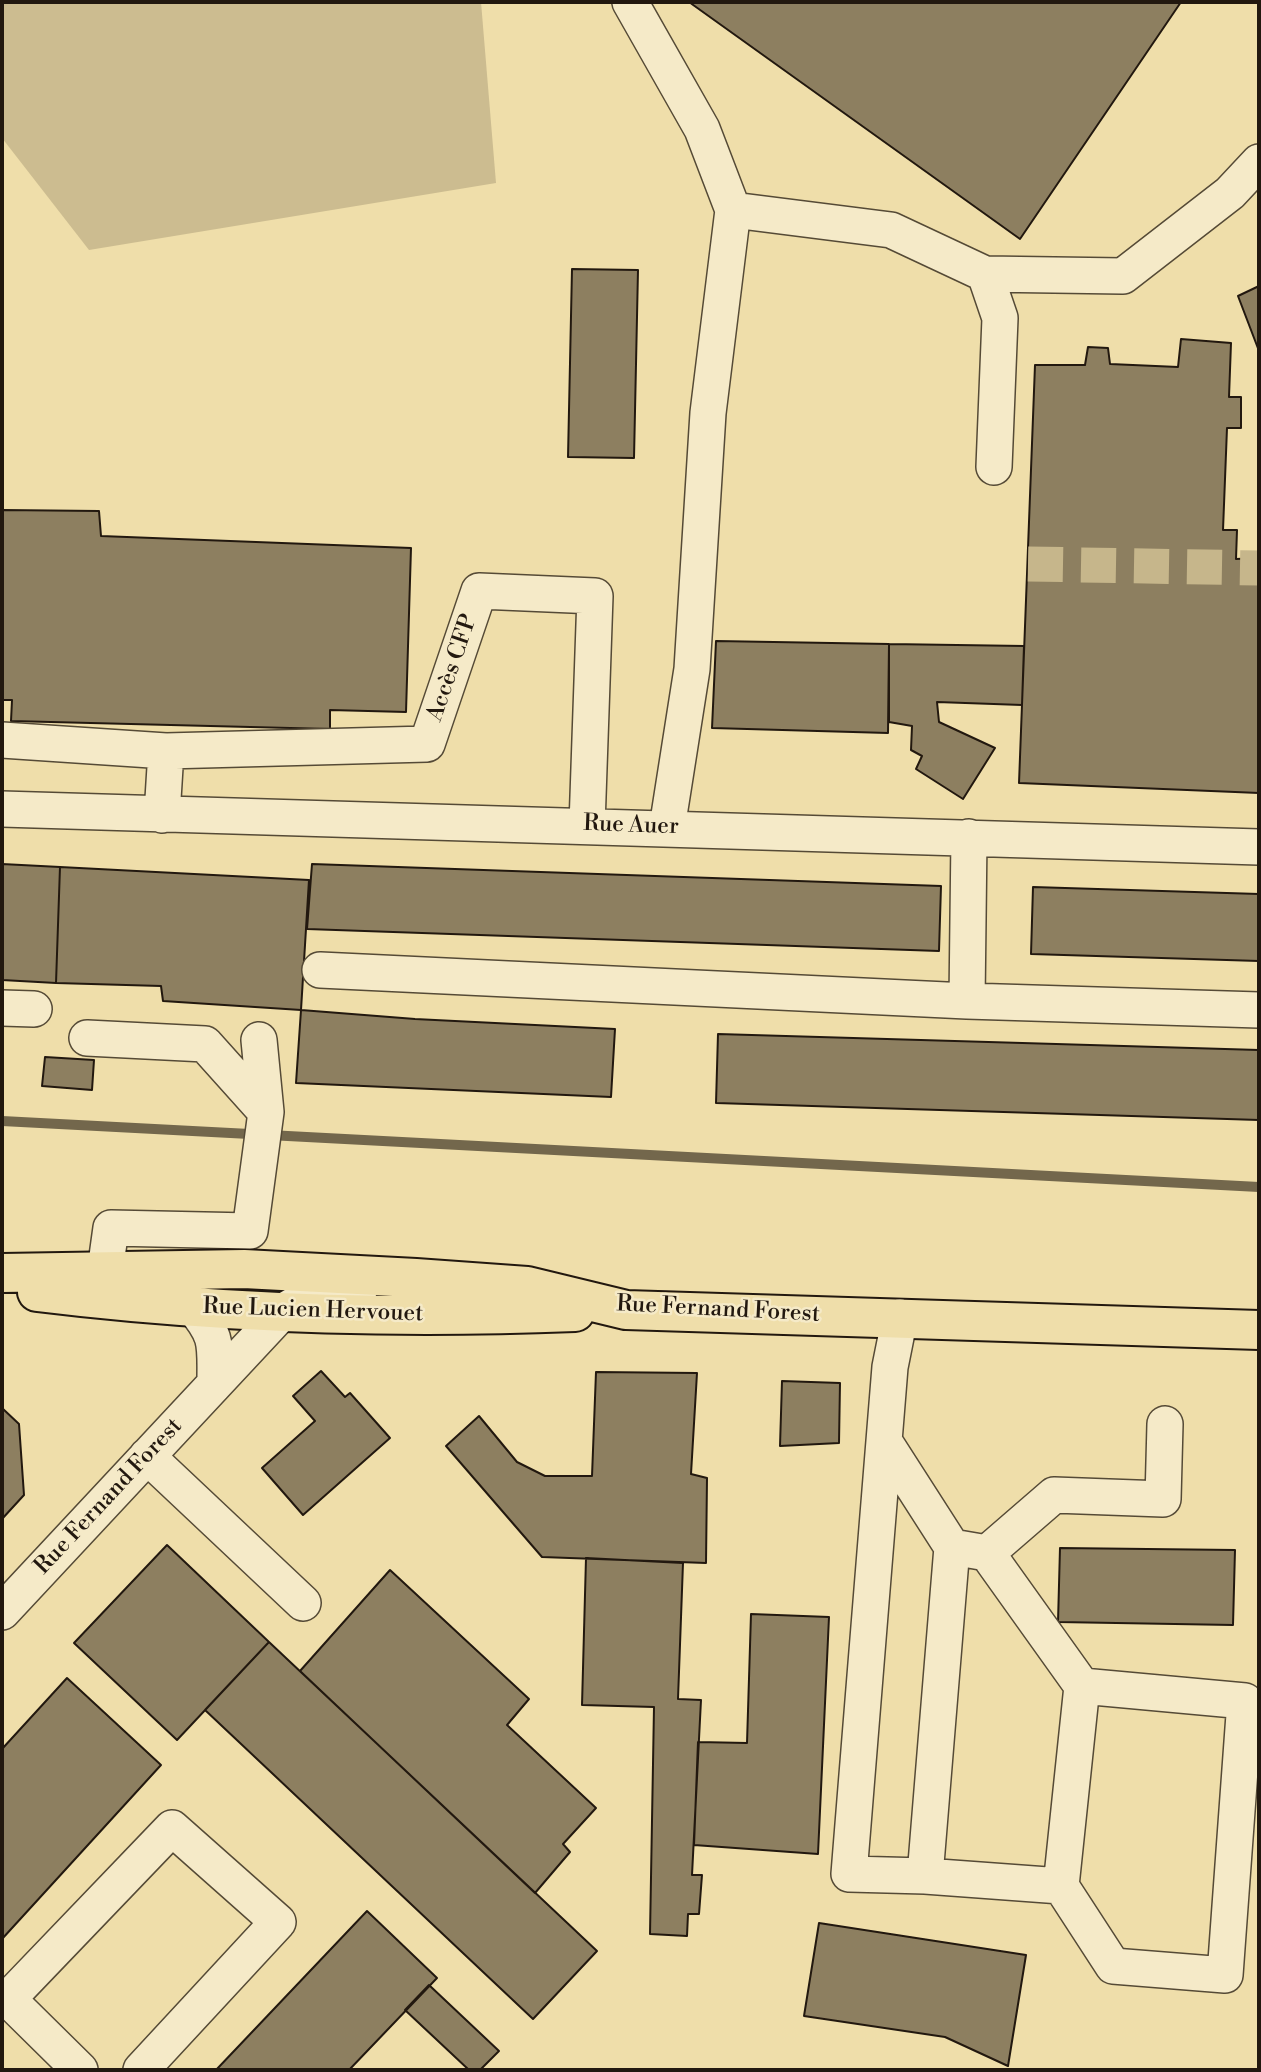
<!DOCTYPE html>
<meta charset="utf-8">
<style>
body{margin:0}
#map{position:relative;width:1261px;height:2072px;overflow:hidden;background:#efdeaa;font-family:"Libre Bodoni",serif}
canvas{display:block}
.frame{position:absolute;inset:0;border:4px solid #22180f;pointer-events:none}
</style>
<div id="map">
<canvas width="1261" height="2072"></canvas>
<div class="frame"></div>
</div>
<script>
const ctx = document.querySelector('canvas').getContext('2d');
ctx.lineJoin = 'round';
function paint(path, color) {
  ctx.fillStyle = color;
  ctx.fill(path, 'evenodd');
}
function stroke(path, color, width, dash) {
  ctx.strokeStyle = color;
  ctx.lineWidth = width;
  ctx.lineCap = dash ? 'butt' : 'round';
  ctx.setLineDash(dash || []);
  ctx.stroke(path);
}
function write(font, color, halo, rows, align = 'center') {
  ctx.font = font + ' "Libre Bodoni",serif';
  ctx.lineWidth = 5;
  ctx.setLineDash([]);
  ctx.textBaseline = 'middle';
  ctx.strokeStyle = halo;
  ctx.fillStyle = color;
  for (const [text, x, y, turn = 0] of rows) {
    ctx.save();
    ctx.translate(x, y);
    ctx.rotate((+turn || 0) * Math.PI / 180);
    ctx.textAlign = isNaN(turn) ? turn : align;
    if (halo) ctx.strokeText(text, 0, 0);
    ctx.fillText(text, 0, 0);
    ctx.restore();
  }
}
paint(new Path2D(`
 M 2,2 L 481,2 L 496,183 L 89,250 L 2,138 Z`), '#ccbc90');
stroke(new Path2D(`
 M 2,1121 L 1259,1187`), '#73674c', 10);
const building = new Path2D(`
 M 689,2 L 1181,2 L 1020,239 Z
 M 572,269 L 638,270 L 634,458 L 568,457 Z
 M 1259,286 L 1259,351 L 1238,296 Z
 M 1181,339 L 1231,343 L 1229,397 L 1241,397 L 1241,428 L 1227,428 L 1223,530 L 1237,530 L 1236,559 L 1258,558 L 1259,793 L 1019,783 L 1035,365 L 1085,365 L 1088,347 L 1108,348 L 1110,364 L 1178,367 Z
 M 2,510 L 99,511 L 101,536 L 411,548 L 406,712 L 330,710 L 330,729 L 11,721 L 12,700 L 2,700 Z
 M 716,641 L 889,644 L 888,733 L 712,728 Z
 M 889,644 L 1024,646 L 1022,705 L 937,702 L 939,722 L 995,748 L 963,799 L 916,769 L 922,756 L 911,750 L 912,726 L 889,722 Z
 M 2,864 L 60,867 L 56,983 L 2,980 Z
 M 312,864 L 941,886 L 939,951 L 307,929 Z
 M 60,867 L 309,880 L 301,1010 L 163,1001 L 161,986 L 56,983 Z
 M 1033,887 L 1259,894 L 1259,961 L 1031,954 Z
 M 301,1010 L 415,1019 L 615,1029 L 611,1097 L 296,1083 Z
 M 718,1034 L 1259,1050 L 1259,1120 L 716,1103 Z
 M 45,1057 L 94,1060 L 92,1090 L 42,1086 Z
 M 321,1371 L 345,1397 L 350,1393 L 390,1438 L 303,1515 L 262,1468 L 315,1421 L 293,1396 Z
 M 596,1372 L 697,1373 L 691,1474 L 707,1478 L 706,1563 L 542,1557 L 446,1446 L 479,1416 L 517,1462 L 545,1476 L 592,1476 Z
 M 782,1381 L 840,1383 L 839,1443 L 780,1446 Z
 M 2,1408 L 19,1424 L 24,1495 L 2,1519 Z
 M 167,1545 L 269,1642 L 177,1740 L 74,1643 Z
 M 1060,1548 L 1235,1550 L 1233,1625 L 1058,1622 Z
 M 586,1558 L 683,1563 L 678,1699 L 701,1700 L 692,1875 L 702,1875 L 699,1914 L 688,1914 L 687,1936 L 650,1934 L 654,1707 L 582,1705 Z
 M 390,1570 L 529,1699 L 507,1725 L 596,1808 L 563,1844 L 570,1852 L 535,1893 L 300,1671 Z
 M 751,1614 L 829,1617 L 818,1854 L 694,1845 L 698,1742 L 747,1743 Z
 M 269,1642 L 597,1951 L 533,2019 L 205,1710 Z
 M 67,1678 L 161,1765 L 2,1939 L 2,1749 Z
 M 367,1911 L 437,1978 L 349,2070 L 216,2070 Z
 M 819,1923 L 1026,1955 L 1008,2066 L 945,2037 L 804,2016 Z
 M 429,1985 L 499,2051 L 480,2070 L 469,2070 L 405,2010 Z`);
paint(building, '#8d7f60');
stroke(building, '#22180f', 2);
stroke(new Path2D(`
 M 1028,564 L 1259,568`), '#c6b68b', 35, [35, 18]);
const minor = new Path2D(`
 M 630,2 L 702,129 L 733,210 L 708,413 L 692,669 L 667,828
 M 733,210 L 891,230 L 985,274 L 1123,276 L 1230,193 L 1259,162
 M 985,274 L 1000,318 L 994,467
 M 2,740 L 166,751 L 427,744 L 479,591 L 595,596 L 587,825
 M 2,809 L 1259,847
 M 162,815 L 166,751
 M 320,970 L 967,1001 L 1259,1010
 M 967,1001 L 969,837
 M 2,1008 L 34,1009
 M 87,1038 L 205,1044 L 266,1112
 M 105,1271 L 111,1228 L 250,1231 L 266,1112 L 259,1040
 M 193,1307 C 218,1336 215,1345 215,1381
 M 900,1317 L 890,1367 L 849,1874 L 925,1876 L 952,1547
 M 884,1441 L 952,1547 L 987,1553 L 1082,1686 L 1245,1701 L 1225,1975 L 1113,1966 L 1061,1886 L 1082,1686
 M 147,1456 L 303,1603
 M 987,1553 L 1054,1495 L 1163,1499 L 1165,1424
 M 2,1612 L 282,1312 L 320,1290 L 362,1285
 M 925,1876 L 1061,1886
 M 8,1999 L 80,2070
 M 2,2000 L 8,1999 L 172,1828 L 278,1922 L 141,2070`);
const major = new Path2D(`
 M 2,1273 L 244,1269 L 416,1278 L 527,1286 L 626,1310 L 1259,1330
 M 37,1292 C 215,1314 396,1319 575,1312`);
stroke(minor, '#554a36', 38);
stroke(major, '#22180f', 42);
stroke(minor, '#f5eac8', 35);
stroke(major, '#efdeaa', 38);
write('23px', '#22180f', '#f5eac8', [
 ["Accès CFP",453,668,-71],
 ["Rue Auer",631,826,2],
 ["Rue Fernand Forest",718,1310,3],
 ["Rue Lucien Hervouet",313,1311,2],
 ["Rue Fernand Forest",109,1497,-47]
]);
</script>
